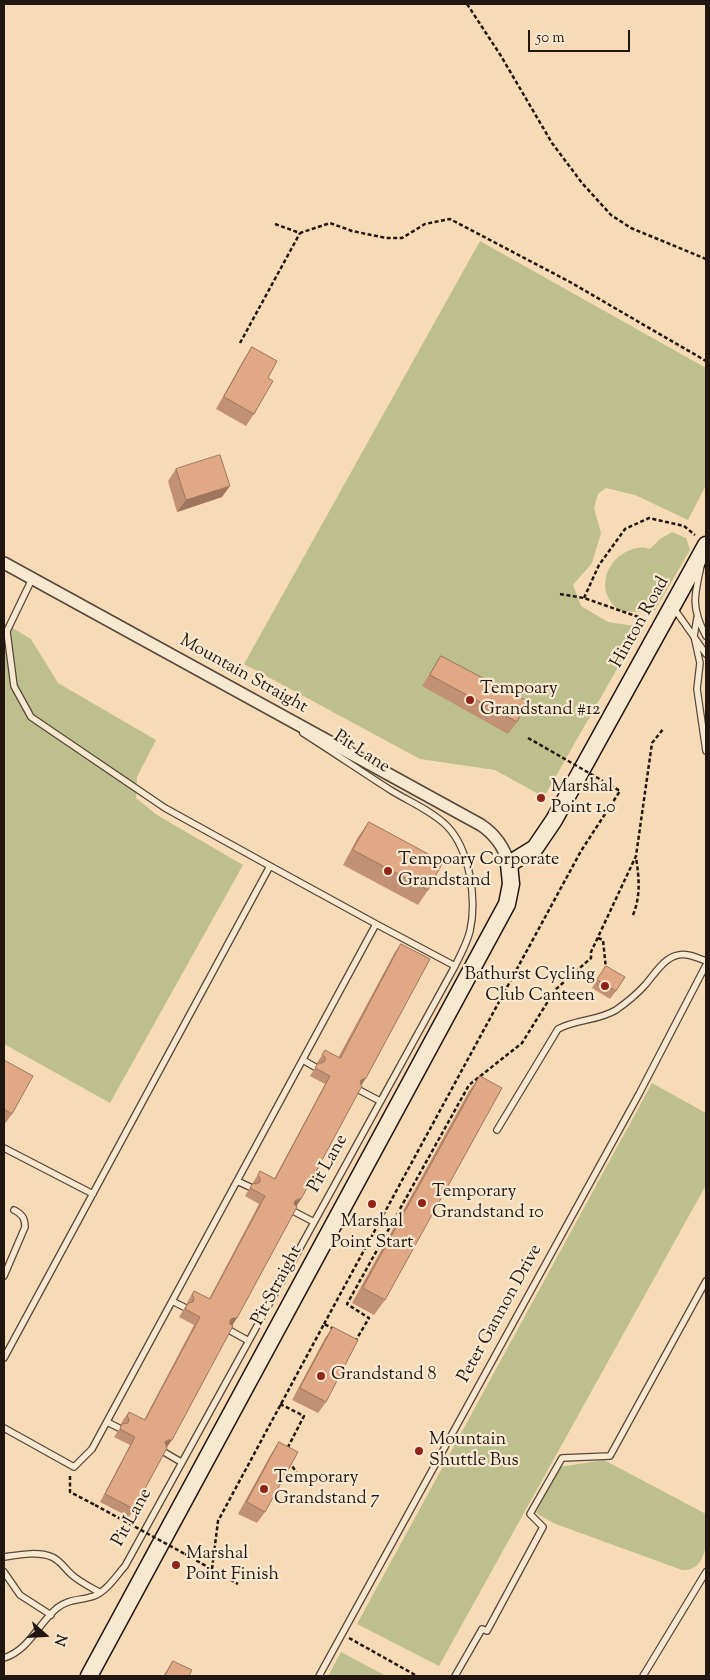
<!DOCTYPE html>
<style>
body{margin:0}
#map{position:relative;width:710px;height:1680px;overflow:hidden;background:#f6dbb6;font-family:"Sorts Mill Goudy",serif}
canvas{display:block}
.frame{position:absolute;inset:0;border:5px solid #221611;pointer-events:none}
.north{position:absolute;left:20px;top:1610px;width:50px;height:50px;-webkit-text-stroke:4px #f9e8d0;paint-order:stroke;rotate:109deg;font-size:14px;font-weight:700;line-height:20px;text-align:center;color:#221611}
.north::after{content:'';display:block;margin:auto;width:18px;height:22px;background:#221611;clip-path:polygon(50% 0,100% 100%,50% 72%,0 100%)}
.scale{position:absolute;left:528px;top:30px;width:102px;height:22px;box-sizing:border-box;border:2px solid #221611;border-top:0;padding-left:6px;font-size:15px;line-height:18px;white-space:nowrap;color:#221611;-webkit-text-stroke:4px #f9e8d0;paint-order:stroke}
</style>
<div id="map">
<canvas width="710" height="1680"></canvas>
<div class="frame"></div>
<div class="north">N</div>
<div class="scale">50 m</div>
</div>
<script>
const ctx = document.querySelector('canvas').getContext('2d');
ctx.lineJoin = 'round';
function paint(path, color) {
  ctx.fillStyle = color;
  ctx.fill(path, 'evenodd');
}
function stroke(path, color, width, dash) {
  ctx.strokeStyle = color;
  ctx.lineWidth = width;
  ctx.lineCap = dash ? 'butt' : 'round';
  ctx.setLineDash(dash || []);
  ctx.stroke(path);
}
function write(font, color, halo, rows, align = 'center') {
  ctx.font = font + ' "Sorts Mill Goudy",serif';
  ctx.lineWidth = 4.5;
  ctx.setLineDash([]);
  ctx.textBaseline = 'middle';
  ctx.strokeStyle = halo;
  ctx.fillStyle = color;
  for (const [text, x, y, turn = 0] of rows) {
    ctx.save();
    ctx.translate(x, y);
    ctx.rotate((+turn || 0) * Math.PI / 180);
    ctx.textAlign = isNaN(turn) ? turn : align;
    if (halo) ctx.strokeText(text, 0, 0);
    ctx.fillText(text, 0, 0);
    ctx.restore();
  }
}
paint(new Path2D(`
 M 480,241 L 706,368 L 706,485 L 688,520 L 635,495 L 606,488 L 598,494 L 594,508 L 601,533 L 592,563 L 573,585 L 581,606 L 608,622 L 641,627 L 544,797 L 495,770 L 420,759 L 244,664 Z
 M 672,532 L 686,538 L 690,550 L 655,610 L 638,612 L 619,611 C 615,607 611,603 609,599 C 597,577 615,551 638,548 C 642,547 646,548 650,549 L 660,539 Z
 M 4,623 L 31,639 L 58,683 L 156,740 L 137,777 L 136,798 L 157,815 L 243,865 L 110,1103 L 4,1044 Z
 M 652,1083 L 706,1113 L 706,1185 L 439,1666 L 357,1624 Z
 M 604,1460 L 706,1514 C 706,1536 710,1571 682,1570 L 553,1523 L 536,1513 L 559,1467 Z
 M 341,1652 L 386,1676 L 328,1676 Z`), '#bdc08d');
const lane = new Path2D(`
 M 701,566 C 694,596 691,608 706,636
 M 673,607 L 706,654
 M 697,618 L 694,636 L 700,663 L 697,689 L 706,751
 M 7,632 L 14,686 L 31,717 L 165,808 L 270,866
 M 6,633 L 32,579
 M 376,924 L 455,966
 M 303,1060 L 315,1067
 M 359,1090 L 380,1101
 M 497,1130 L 558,1029 C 577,1019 598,1021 616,1010 C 626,1003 638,993 646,984 C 657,971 668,951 688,955 C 694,956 700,959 706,961
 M 4,1148 L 93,1194
 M 237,1181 L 250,1187
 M 293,1211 L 314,1222
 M 4,1276 L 25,1227 C 25,1218 22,1214 14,1210
 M 172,1301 L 184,1307
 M 229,1330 L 247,1340
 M 4,1358 L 270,866 L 376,924 L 92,1449 L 74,1467 L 4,1428
 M 107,1422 L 119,1428
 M 164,1452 L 181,1462
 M 4,1557 C 18,1555 38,1551 52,1557 C 61,1561 65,1569 72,1575 C 80,1582 90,1587 99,1592
 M 4,1572 L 20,1595 L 51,1615
 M 4,1658 C 29,1650 38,1624 57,1608 C 70,1598 80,1601 94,1596 C 107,1591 116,1576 125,1566 L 455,966 C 461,954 467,943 470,931 C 477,899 470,850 447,826 C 432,811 410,802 392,791 C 362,772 333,752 303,733
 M 319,1676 L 639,1094 L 706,965
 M 455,1676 L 482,1629 L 487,1631 L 543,1527 L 530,1514 L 562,1458 L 610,1456 L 706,1281
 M 643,1676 L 706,1572`);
const street = new Path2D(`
 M 4,563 L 481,825 C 496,835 504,847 509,864`);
const secondary = new Path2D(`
 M 89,1676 L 507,904 L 511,884 L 509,864 L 535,848 L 554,820 L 706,545`);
stroke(lane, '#57473a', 8);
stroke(street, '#57473a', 14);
stroke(secondary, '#221611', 19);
stroke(new Path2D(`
 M 467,4 L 501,56 L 552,143 L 582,183 L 611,215 L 631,228 L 706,259
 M 275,224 L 300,233 L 330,223 L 352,231 L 386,238 L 402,238 L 425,224 L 450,219 L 570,282 L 706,361
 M 240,343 L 300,233
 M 560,594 L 584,598 L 647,620
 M 584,598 L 599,565 L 625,529 L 649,518 L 684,526 L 695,535
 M 528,738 L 551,751
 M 633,915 C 641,895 639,878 636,857
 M 598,938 L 603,940 L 606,969
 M 324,1324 L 581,851 L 620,791 L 603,781
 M 354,1340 L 356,1340 L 369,1318 L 347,1304 L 469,1085 L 522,1043 L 555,990 L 591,958 L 591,952 L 636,856 L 652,743 L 664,728
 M 280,1404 L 304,1416 L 287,1449
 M 289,1461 L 298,1475
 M 70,1476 L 70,1492 L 95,1505
 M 185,1554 L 238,1584
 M 212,1569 L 218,1521 L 324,1324 L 334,1329
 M 349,1638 L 417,1676`), '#221611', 2.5, [4, 2.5]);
stroke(lane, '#f9e8d0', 5.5);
stroke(street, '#f9e8d0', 11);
stroke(secondary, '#f9e8d0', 16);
stroke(new Path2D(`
 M 551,751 L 603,781
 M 95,1505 L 185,1554`), '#221611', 2.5, [4, 2.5]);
paint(new Path2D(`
 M 252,347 L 268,378 L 254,414 L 246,426 L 216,409 L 244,359 Z
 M 176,469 L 222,497 L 177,512 L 168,481 Z
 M 441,656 L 517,722 L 508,734 L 422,686 Z
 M 369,822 L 428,890 L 418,905 L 343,865 L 358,837 Z
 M 401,944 L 361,1085 L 301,1199 L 296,1206 L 232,1326 L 172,1440 L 167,1447 L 134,1509 L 129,1517 L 100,1502 L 130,1445 L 114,1437 L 122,1425 L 121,1424 L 123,1420 L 129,1412 L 144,1420 L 194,1325 L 179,1317 L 187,1304 L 187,1303 L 189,1299 L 194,1291 L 209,1299 L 259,1204 L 245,1196 L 260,1171 L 274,1179 L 325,1084 L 310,1076 L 318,1063 L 317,1063 L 325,1050 L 338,1058 L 395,952 Z
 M 606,966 L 616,991 L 610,999 L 592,988 Z
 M 4,1060 L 12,1114 L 4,1125 Z
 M 480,1076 L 385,1300 L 374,1315 L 352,1303 L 469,1091 Z
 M 333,1327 L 326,1402 L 318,1413 L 292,1400 L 325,1338 Z
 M 279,1442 L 265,1512 L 257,1523 L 238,1514 L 271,1454 Z
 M 173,1661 L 189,1676 L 163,1676 Z`), '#c29072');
paint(new Path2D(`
 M 230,486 L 222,497 L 177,512 L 186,500 Z
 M 366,1078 L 361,1086 L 355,1087 L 361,1080 Z
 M 298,1199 L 301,1199 L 296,1207 L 292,1206 L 295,1201 Z
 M 233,1318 L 237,1318 L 232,1326 L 227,1326 Z
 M 168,1440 L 172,1440 L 166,1448 L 165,1442 Z`), '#9e765d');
const building = new Path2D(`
 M 252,347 L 277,361 L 268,378 L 273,381 L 254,414 L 224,397 Z
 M 220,455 L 230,486 L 186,500 L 176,469 Z
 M 441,656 L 527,701 L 517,722 L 430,675 Z
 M 369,822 L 443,862 L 428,890 L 353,850 Z
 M 401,944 L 430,959 L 366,1078 L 361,1080 L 360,1083 L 362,1086 L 301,1199 L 298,1199 L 295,1201 L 294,1204 L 297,1207 L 237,1318 L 233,1318 L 230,1320 L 230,1324 L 233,1326 L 172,1440 L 168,1440 L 165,1442 L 167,1448 L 134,1509 L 105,1494 L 135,1437 L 120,1429 L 122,1424 L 128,1423 L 129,1419 L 127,1416 L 129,1412 L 145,1420 L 200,1317 L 185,1309 L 188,1303 L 193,1302 L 194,1298 L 192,1295 L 194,1291 L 210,1299 L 265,1196 L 250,1188 L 253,1183 L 256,1184 L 260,1182 L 260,1178 L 258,1175 L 260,1171 L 275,1179 L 330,1076 L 315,1068 L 318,1063 L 322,1063 L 325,1061 L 325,1057 L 322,1055 L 325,1050 L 340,1058 Z
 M 606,966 L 625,977 L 616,991 L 597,980 Z
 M 4,1060 L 33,1076 L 12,1114 L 4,1109 Z
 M 480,1076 L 502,1088 L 385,1300 L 363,1288 Z
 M 333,1327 L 358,1340 L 326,1402 L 300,1388 Z
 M 279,1442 L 298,1452 L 265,1512 L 247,1502 Z
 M 173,1661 L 192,1670 L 189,1676 L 165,1676 Z`);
paint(building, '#e1a885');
stroke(building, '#9e765d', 1);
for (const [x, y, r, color] of [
 [470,700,5,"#8f2418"],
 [541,798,5,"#8f2418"],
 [388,871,5,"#8f2418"],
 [605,986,5,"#8f2418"],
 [422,1203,5,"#8f2418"],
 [372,1204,5,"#8f2418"],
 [321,1376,5,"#8f2418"],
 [419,1451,5,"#8f2418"],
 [264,1489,5,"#8f2418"],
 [176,1565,5,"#8f2418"]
]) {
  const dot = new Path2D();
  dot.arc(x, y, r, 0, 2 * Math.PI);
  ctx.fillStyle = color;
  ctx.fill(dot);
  stroke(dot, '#f9e8d0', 2);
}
write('18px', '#221611', '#f9e8d0', [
 ["Hinton Road",641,623,-61],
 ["Mountain Straight",243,675,29],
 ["Pit Lane",361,753,33],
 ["Pit Lane",329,1164,-61],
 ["Pit Straight",278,1286,-62],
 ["Peter Gannon Drive",501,1314,-61],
 ["Pit Lane",133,1518,-61]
]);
write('18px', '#221611', '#f9e8d0', [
 ["Tempoary",480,690],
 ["Grandstand #12",480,711],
 ["Marshal",551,788],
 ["Point 1.0",551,809],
 ["Tempoary Corporate",398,861],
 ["Grandstand",398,882],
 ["Bathurst Cycling",595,976,"right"],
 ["Club Canteen",595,997,"right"],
 ["Temporary",432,1193],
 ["Grandstand 10",432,1214],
 ["Marshal",372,1223,"center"],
 ["Point Start",372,1244,"center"],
 ["Grandstand 8",331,1376],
 ["Mountain",429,1441],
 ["Shuttle Bus",429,1462],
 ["Temporary",274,1479],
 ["Grandstand 7",274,1500],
 ["Marshal",186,1555],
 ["Point Finish",186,1576]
], 'left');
</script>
